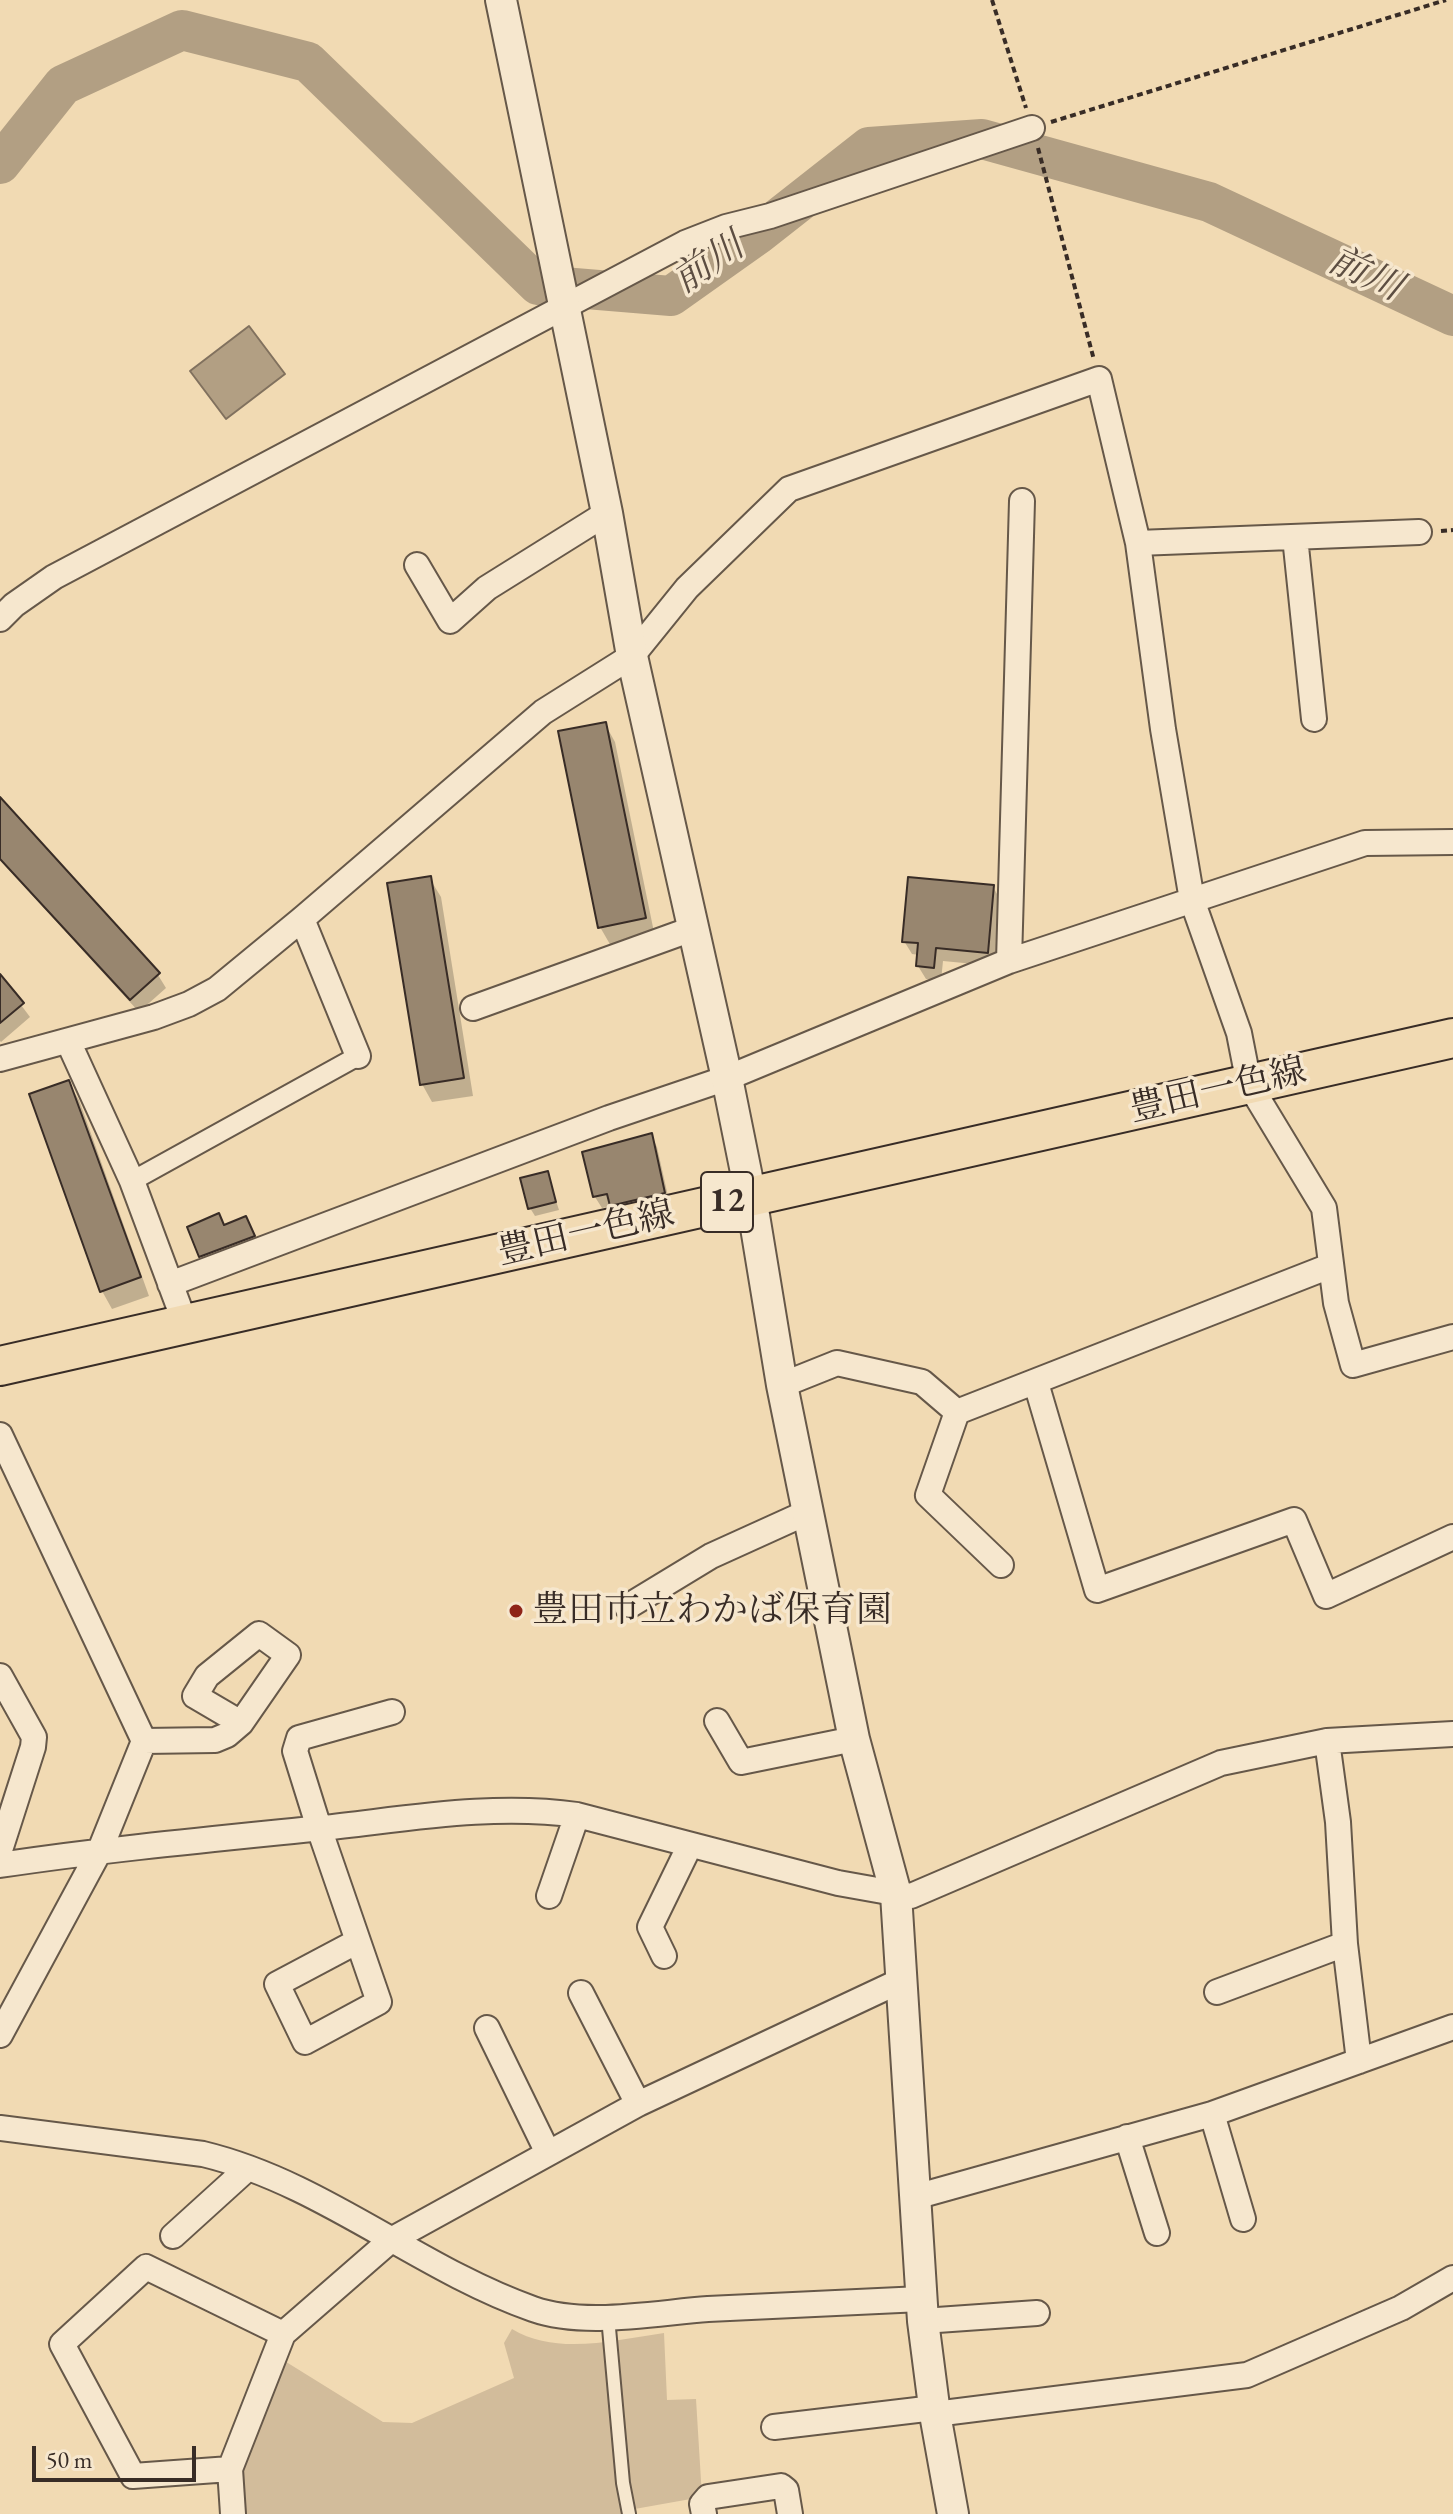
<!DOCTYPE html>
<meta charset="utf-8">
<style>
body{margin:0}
#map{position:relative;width:1453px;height:2514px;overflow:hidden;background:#f1dab3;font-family:"EB Garamond",serif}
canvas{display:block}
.scale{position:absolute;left:32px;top:2446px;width:164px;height:36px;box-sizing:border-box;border:4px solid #382c26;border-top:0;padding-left:10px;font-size:24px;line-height:28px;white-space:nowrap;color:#382c26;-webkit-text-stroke:6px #f6e7ce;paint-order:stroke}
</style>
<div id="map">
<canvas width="1453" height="2514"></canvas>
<div class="scale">50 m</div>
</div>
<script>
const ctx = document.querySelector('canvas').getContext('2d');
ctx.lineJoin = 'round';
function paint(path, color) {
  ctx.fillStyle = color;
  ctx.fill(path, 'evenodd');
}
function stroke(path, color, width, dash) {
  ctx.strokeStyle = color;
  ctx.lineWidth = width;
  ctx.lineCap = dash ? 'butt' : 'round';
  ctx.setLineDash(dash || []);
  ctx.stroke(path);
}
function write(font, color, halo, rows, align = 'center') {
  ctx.font = font + ' "EB Garamond","Noto Serif JP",serif';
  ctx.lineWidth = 7;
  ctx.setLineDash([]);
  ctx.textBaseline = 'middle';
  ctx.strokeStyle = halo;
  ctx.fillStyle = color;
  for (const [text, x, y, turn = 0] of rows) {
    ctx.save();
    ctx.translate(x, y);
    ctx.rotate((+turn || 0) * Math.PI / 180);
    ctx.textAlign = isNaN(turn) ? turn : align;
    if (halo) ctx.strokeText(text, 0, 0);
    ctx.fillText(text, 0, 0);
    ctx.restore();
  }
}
paint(new Path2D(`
 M 512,2329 C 557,2356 614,2340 664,2333 L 667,2400 L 696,2399 L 702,2497 L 629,2510 L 629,2514 L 234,2514 L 231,2482 L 283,2360 L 383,2422 L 412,2423 L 514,2378 L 504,2343 Z`), '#d2bc9b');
const water = new Path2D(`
 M 249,326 L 285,374 L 226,419 L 190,371 Z`);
paint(water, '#b29f83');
stroke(water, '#81715e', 2);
paint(new Path2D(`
 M 605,724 L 615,742 L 655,937 L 611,946 L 600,927 Z
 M 0,800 L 158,975 L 166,988 L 139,1012 L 0,860 Z
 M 430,879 L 441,897 L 473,1096 L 432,1102 L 422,1084 Z
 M 993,887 L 1001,901 L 995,966 L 943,961 L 941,981 L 926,979 L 918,966 L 919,955 L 912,954 L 904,941 Z
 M 0,977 L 30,1017 L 1,1042 L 0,1041 Z
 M 68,1082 L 79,1100 L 149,1296 L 112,1309 L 102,1291 Z
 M 651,1135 L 657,1147 L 670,1205 L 619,1217 L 612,1206 L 602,1208 L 595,1197 Z
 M 547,1173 L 559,1210 L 535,1216 L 530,1208 Z
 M 224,1226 L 253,1231 L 260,1250 L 208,1269 L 201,1256 Z`), '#0003');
stroke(new Path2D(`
 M 0,164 L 63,85 L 182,30 L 308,62 L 538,285 L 671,296 L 757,235 L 869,147 L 982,139 L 1209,202 L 1453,316`), '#b29f83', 40);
const building = new Path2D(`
 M 606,722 L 646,918 L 598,928 L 558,731 Z
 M 0,797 L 160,973 L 130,1000 L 0,859 Z
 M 431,876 L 464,1078 L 420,1085 L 387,883 Z
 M 908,877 L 994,885 L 988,953 L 936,948 L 934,968 L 916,966 L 918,943 L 902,942 Z
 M 0,974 L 24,1003 L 0,1023 Z
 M 69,1080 L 141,1277 L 100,1292 L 29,1094 Z
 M 652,1133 L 665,1193 L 610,1206 L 607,1194 L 593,1197 L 582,1152 Z
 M 548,1171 L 556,1202 L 528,1209 L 520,1178 Z
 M 219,1213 L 224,1225 L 246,1216 L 255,1236 L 199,1257 L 187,1227 Z`);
paint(building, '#98866f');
stroke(building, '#382c26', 2);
const service = new Path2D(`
 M 608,2317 L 623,2483 L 629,2514`);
const pedestrian = new Path2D(`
 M 132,1181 L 358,1056`);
const minor = new Path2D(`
 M 1295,537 L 1314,719
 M 1138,543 L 1419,532
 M 417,565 L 450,621 L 487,588 L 607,513
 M 0,619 L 14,605 L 54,577 L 685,243 L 726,227 L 770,216 L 1032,128
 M 302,919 L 358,1056
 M 1009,961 L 1022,501
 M 473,1008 L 692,929
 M 68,1041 L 132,1181 L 185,1323
 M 0,1059 L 154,1017 L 189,1004 L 217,989 L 302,919 L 543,712 L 632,656 L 687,588 L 789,489 L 1099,379 L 1138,543 L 1163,729 L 1192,900 L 1239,1033 L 1249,1084 L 1324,1208 L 1336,1303 L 1353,1365 L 1453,1337
 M 170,1284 L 609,1118 L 727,1078 L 1009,961 L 1365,843 L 1453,842
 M 1036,1383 L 1097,1590 L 1294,1520 L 1326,1596 L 1453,1537
 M 782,1385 L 837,1363 L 922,1382 L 957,1412 L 928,1495 L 1001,1565
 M 957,1412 L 1330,1266
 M 0,1435 L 144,1741 L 100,1850 L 0,2035
 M 627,1607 L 711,1556 L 808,1512
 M 0,1676 L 34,1737 L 33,1747 L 0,1850
 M 717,1721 L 741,1762 L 854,1739
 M 144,1741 L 215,1740 L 227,1735 L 241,1723 L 288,1655 L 259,1634 L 207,1676 L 195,1696 L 241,1723
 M 1327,1741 L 1338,1822 L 1345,1944 L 1359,2061
 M 0,1865 C 107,1849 214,1839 322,1828 C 407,1819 492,1803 577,1815 L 838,1883 L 911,1896 L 1221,1763 L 1327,1741 L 1453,1734
 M 549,1896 L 577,1815
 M 358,1941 L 277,1984 L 305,2042 L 379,2002 L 319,1828 L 295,1751 L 299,1738 L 392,1712
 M 664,1956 L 650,1927 L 690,1845
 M 1217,1992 L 1345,1944
 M 581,1993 L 638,2104
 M 487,2028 L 548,2153
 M 1212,2114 L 1243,2219
 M 0,2128 L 203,2154 C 323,2183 417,2268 533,2309 C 584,2327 654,2313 708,2309 C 779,2305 850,2303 921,2299
 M 1127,2137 L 1157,2233
 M 915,2197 L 1212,2114 L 1453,2027
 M 173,2236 L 248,2168
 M 923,2321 L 1037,2313
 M 935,2414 L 1247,2375 L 1401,2308 L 1453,2278
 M 774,2427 L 934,2408
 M 230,2469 L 283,2334
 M 233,2514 L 230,2469 L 133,2476 L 62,2344 L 146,2267 L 283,2334 L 391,2240 L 638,2104 L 900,1981
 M 704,2514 L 702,2504 L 708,2497 L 781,2486 L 786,2490 L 790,2514`);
const tertiary = new Path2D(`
 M 501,0 L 607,513 L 632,656 L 727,1078 L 751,1197 L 782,1385 L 854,1739 L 896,1894 L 923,2321 L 935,2414 L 953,2514`);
const primary = new Path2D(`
 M 0,1366 L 1453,1038`);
stroke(service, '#665849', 16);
stroke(pedestrian, '#665849', 22);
stroke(minor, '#665849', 28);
stroke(tertiary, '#665849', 34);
stroke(primary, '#382c26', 42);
stroke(new Path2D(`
 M 992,0 L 1026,108
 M 1051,122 L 1446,0
 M 1038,148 L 1094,360
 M 1441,531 L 1453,530`), '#382c26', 4, [6, 4]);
stroke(service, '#f6e7ce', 12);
stroke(pedestrian, '#f6e7ce', 18);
stroke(minor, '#f6e7ce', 24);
stroke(tertiary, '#f6e7ce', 30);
stroke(primary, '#f1dab3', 38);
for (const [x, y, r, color] of [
 [516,1611,8,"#8f2418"]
]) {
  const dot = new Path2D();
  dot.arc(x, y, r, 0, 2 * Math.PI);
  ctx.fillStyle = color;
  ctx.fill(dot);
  stroke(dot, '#f6e7ce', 3);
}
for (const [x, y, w] of [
 [727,1202,52]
]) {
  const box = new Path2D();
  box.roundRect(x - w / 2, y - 30, w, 60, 6);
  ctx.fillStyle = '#f6e7ce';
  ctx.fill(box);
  stroke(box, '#382c26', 2);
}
write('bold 34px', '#382c26', null, [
 ["12",727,1202]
]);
write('36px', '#382c26', '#f6e7ce', [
 ["豊田一色線",1218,1091,-13],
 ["豊田一色線",586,1234,-13]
]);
write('36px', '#382c26', '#f6e7ce', [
 ["豊田市立わかば保育園",532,1611]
], 'left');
write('italic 38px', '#5d4e42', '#f6e7ce', [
 ["前川",709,264,-34],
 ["前川",1365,275,25]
]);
</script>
